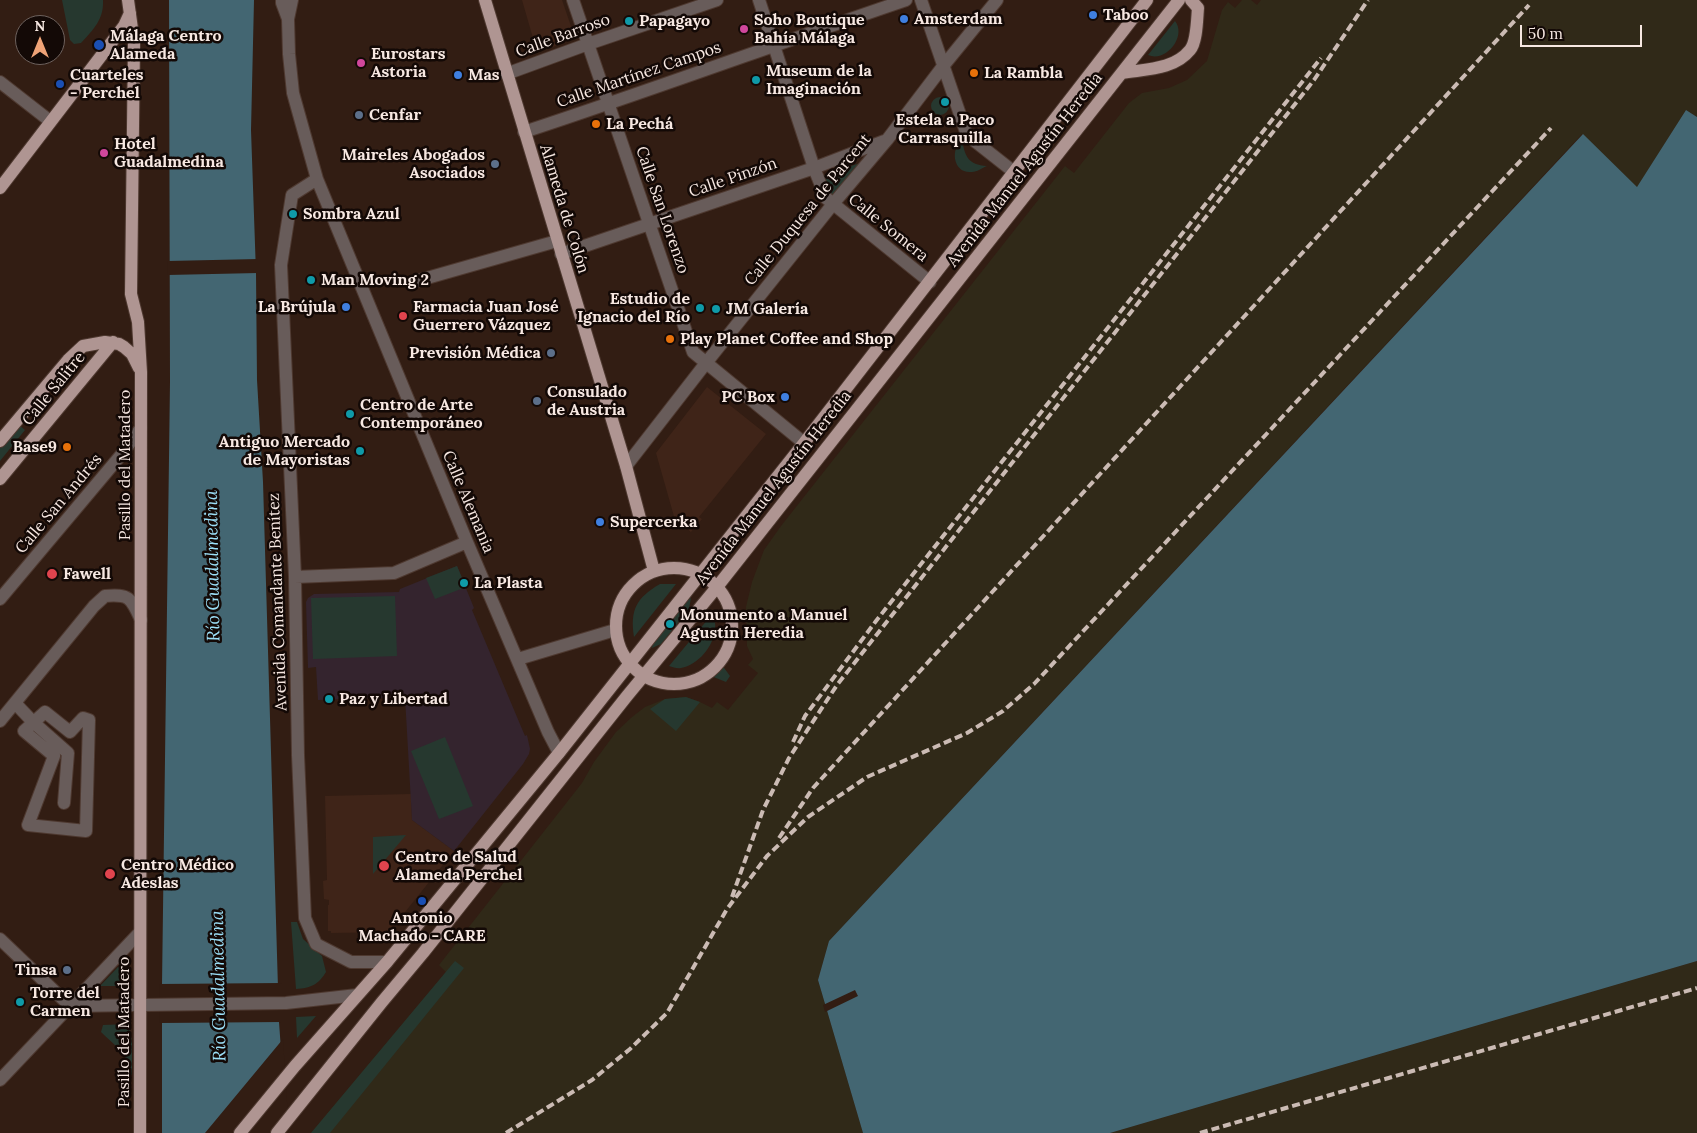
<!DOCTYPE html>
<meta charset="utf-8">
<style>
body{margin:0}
#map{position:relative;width:1697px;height:1133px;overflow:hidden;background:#321d13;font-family:Lora,serif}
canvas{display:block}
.north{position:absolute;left:15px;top:15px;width:50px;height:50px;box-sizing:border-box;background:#130906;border:1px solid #6e625e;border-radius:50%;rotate:0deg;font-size:14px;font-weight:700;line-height:20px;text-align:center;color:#f7e8e2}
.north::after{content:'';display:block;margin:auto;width:18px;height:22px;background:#efa377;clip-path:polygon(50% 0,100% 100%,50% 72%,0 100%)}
.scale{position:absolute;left:1520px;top:25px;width:122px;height:22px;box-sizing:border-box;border:2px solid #f7e8e2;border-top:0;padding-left:6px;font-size:15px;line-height:18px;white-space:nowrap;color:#f7e8e2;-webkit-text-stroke:4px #130906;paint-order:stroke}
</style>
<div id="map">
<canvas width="1697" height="1133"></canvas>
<div class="north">N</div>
<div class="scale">50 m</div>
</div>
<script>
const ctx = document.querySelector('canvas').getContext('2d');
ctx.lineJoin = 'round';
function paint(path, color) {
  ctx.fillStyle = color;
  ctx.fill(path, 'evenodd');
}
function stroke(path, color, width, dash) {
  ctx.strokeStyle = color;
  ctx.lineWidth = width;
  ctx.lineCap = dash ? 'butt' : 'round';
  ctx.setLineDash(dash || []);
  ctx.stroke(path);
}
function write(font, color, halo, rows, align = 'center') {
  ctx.font = font + ' Lora,serif';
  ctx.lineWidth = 5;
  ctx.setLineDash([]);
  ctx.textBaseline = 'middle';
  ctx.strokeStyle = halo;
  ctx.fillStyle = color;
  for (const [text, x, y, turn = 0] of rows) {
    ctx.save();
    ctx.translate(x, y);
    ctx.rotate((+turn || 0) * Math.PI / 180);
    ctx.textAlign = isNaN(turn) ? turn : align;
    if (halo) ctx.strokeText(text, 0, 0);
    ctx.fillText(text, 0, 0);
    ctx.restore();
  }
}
paint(new Path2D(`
 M 522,0 L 562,0 L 573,32 L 569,41 L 544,50 L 535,45 Z
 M 707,387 L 766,434 L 699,517 L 702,519 L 691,532 L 685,527 L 677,527 L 656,453 Z
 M 411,794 L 412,820 L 454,851 L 389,932 L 331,933 L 331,931 L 328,931 L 328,905 L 329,905 L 329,900 L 324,899 L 323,881 L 327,880 L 325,796 Z`), '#3f2418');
paint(new Path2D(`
 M 1242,0 L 1251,0 L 1257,5 L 1261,0 L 1697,0 L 1697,117 L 1686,110 L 1637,188 L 1582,134 L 829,941 L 818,980 L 863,1133 L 311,1133 L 446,972 L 439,965 L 582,783 L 594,762 L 616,732 L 632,717 L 645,707 L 665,699 L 686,697 L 700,702 L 712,708 L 717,702 L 728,710 L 758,673 L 748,665 L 753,659 L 747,646 L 746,607 L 752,582 L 764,550 L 781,526 L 1065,166 L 1074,173 L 1129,103 L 1142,93 L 1169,88 L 1187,80 L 1207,61 L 1222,10 L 1228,2 L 1235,8 Z
 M 1697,961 L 1697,1133 L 1110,1133 Z`), '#302918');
paint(new Path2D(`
 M 457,566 L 474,608 L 472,610 L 525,736 L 527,735 L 530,749 L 529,754 L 523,764 L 454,851 L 412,820 L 405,697 L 318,700 L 316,667 L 308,668 L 306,602 L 308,598 L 314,594 L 399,592 L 400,589 Z`), '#34242e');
paint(new Path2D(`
 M 62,0 L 103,0 C 104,19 94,29 81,43 L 74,44 L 70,40 Z
 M 1175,21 C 1187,36 1166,63 1148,55 Z
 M931 106a9 9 0 1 1 18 0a9 9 0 1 1-18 0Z
 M 962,140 C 965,156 968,165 987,166 C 982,168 977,172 972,172 C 953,174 950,149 962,140 Z
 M 860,163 L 833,197 L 828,192 L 822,176 Z
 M 19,425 L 25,430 L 0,461 L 0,448 Z
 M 457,566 L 466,587 L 435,599 L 426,578 Z
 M 660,584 L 676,584 L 634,637 C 630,610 636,598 660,584 Z
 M 395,596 L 397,656 L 313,659 L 311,598 Z
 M 691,598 L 689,609 L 661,644 L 652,648 L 654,637 L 680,604 Z
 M 713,613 C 714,618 716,624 715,629 C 714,646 698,665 681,668 C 677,669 673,667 669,666 Z
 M 722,665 L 730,676 L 726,682 L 711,676 Z
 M 686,697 L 700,702 L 676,731 L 650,709 L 665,699 Z
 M 445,737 L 473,806 L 439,819 L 411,751 Z
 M 406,835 L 373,874 L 373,837 Z
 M 291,922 L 297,922 L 303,939 L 322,956 L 326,972 C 318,985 311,988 296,989 Z
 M 455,961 L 464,968 L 330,1133 L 311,1133 Z
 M 118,967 L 120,967 L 120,986 L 100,986 Z
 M 316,1016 L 297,1038 L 296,1017 Z
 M 129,1024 L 132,1043 L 132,1075 L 130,1074 C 130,1055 113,1044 101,1032 L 103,1025 Z`), '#26382f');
paint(new Path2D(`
 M 169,0 L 254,0 L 251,130 L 256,273 L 257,380 L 263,482 L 279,1022 L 287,1133 L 162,1133 L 162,984 L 170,382 Z
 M 1686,110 L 1697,117 L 1697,961 L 1110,1133 L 863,1133 L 818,980 L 829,941 L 1583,134 L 1637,187 Z`), '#436672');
paint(new Path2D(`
 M 258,259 L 258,273 L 167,275 L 168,261 Z
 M 282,983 L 282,1022 L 160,1023 L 159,984 Z
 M 855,990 L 858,996 L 825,1012 L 823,1005 Z
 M 283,1039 L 289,1133 L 205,1133 Z`), '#321d13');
const minor = new Path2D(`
 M 282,0 L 282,3 L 288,19
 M 292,0 L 288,19 L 289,54 L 293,93 L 317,179 L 467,542 L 548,732 L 559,753
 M 573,0 L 693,352 L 804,443
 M 759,0 L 814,168 L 826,198 L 930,282
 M 921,0 L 967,135 L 1014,172
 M 506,74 L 588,44 L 717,0
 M 0,82 L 50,121
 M 524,132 C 652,90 779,43 906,0
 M 317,179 L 292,195 L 281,265 L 295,577 L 298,755 L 305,918 L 316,944 L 351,962 L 387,962
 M 561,254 L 814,168 L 884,141
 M 413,282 L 557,241
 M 626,466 L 706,363 L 833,204 L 887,140 L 944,65 L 997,0
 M 295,577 L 394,573 L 467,542
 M 0,599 L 121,455 L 141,428
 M 518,659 L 615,630
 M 15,703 L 33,722 L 68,753 L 64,803
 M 45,712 L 70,732 L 83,718 L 89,720 L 86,831 L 28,825 L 54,756 L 24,731 Z
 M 0,721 L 94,606 L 105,596 C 130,594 131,598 141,620
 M 0,939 L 70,1006
 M 70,1006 L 286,1003 L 357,995
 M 0,1080 L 140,932`);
const major = new Path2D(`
 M 128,0 L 134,43 L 131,294 L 138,322 L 141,372 L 140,1133
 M 485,0 L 626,466 L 654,571
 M 1122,73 C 1145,69 1174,70 1190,50 C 1197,42 1197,19 1198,8 L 1191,0
 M 0,188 L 124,26 L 130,13
 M 0,441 L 68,360 L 83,346 L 105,342 L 119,344 L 124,347 L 132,354 L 139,368
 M 0,479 L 113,342
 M616 626a58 58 0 1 1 116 0a58 58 0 1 1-116 0Z
 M 240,1133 L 295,1066 L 387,962 L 559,753 L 804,443 L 1147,0
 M 277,1133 L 382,1002 L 423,953 L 627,696 L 717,587 L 1179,0`);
stroke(minor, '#4e3930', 14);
stroke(major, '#4e3930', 14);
stroke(minor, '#685c5a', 12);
stroke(major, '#af9592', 12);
stroke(new Path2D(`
 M 793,742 L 805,716 L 876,621 L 1321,58
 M 779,838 L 813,788 L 1529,5
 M 732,897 L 763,810 L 789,758 L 837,685 L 1314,80 L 1368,0
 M 506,1133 L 592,1080 L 630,1049 L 667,1013 L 727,909 L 767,856 L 808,817 L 867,777 L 967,733 L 1003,711 L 1034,684 L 1551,128
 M 1200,1133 L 1697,988`), '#cbbbb4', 4, [8, 4]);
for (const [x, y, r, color] of [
 [1093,15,5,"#3f7fe0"],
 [904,19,5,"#3f7fe0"],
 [629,21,5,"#0f9aa8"],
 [744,29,5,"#d1479c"],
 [99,45,6,"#1a4fb4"],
 [361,63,5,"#d1479c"],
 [974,73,5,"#e8710a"],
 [458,75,5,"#3f7fe0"],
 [756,80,5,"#0f9aa8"],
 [60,84,5,"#1a4fb4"],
 [945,102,5,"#0f9aa8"],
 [359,115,5,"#5c6f8a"],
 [596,124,5,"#e8710a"],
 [104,153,5,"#d1479c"],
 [495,164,5,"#5c6f8a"],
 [293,214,5,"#0f9aa8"],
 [311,280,5,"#0f9aa8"],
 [346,307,5,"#3f7fe0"],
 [700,308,5,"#0f9aa8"],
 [716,309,5,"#0f9aa8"],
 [403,316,5,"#e0444e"],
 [670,339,5,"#e8710a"],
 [551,353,5,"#5c6f8a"],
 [785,397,5,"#3f7fe0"],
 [537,401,5,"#5c6f8a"],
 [350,414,5,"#0f9aa8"],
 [67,447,5,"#e8710a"],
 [360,451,5,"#0f9aa8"],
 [600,522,5,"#3f7fe0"],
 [52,574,6,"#e0444e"],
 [464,583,5,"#0f9aa8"],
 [670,624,5,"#0f9aa8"],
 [329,699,5,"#0f9aa8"],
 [384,866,6,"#e0444e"],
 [110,874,6,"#e0444e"],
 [422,901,5,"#1a4fb4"],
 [67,970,5,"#5c6f8a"],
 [20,1002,5,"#0f9aa8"]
]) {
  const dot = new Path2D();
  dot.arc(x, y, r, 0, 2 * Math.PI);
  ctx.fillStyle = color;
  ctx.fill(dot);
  stroke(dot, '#130906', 2);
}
write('bold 16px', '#f7e8e2', '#130906', [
 ["Taboo",1103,15],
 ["Amsterdam",914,19],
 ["Soho Boutique",754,20],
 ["Bahía Málaga",754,38],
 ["Papagayo",639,21],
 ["Málaga Centro",110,36],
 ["Alameda",110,54],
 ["Eurostars",371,54],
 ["Astoria",371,72],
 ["Museum de la",766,71],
 ["Imaginación",766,89],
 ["La Rambla",984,73],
 ["Cuarteles",70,75],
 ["- Perchel",70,93],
 ["Mas",468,75],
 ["Cenfar",369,115],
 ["Estela a Paco",945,120,"center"],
 ["Carrasquilla",945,138,"center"],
 ["La Pechá",606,124],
 ["Hotel",114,144],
 ["Guadalmedina",114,162],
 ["Maireles Abogados",485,155,"right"],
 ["Asociados",485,173,"right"],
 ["Sombra Azul",303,214],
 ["Man Moving 2",321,280],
 ["Estudio de",690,299,"right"],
 ["Ignacio del Río",690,317,"right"],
 ["La Brújula",336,307,"right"],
 ["Farmacia Juan José",413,307],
 ["Guerrero Vázquez",413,325],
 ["JM Galería",726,309],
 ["Play Planet Coffee and Shop",680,339],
 ["Previsión Médica",541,353,"right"],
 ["Consulado",547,392],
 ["de Austria",547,410],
 ["PC Box",775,397,"right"],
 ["Centro de Arte",360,405],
 ["Contemporáneo",360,423],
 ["Antiguo Mercado",350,442,"right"],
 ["de Mayoristas",350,460,"right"],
 ["Base9",57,447,"right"],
 ["Supercerka",610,522],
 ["Fawell",63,574],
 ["La Plasta",474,583],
 ["Monumento a Manuel",680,615],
 ["Agustín Heredia",680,633],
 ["Paz y Libertad",339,699],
 ["Centro de Salud",395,857],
 ["Alameda Perchel",395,875],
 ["Centro Médico",121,865],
 ["Adeslas",121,883],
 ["Antonio",422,918,"center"],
 ["Machado - CARE",422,936,"center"],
 ["Tinsa",57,970,"right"],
 ["Torre del",30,993],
 ["Carmen",30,1011]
], 'left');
write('16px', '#f7e8e2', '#130906', [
 ["Calle Barroso",563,36,-20],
 ["Calle Martínez Campos",639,75,-19],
 ["Avenida Manuel Agustín Heredia",1025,170,-52],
 ["Calle Pinzón",733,178,-19],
 ["Alameda de Colón",564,209,73],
 ["Calle San Lorenzo",662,210,71],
 ["Calle Duquesa de Parcent",808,210,-51],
 ["Calle Somera",888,228,39],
 ["Calle Salitre",54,389,-51],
 ["Pasillo del Matadero",125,465,-90],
 ["Avenida Manuel Agustín Heredia",774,488,-52],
 ["Calle Alemania",468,502,67],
 ["Calle San Andrés",59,504,-50],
 ["Avenida Comandante Benítez",278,602,-92],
 ["Pasillo del Matadero",124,1032,-90]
]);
write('italic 18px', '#9bdef6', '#130906', [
 ["Río Guadalmedina",213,566,-91],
 ["Río Guadalmedina",219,986,-91]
]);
</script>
